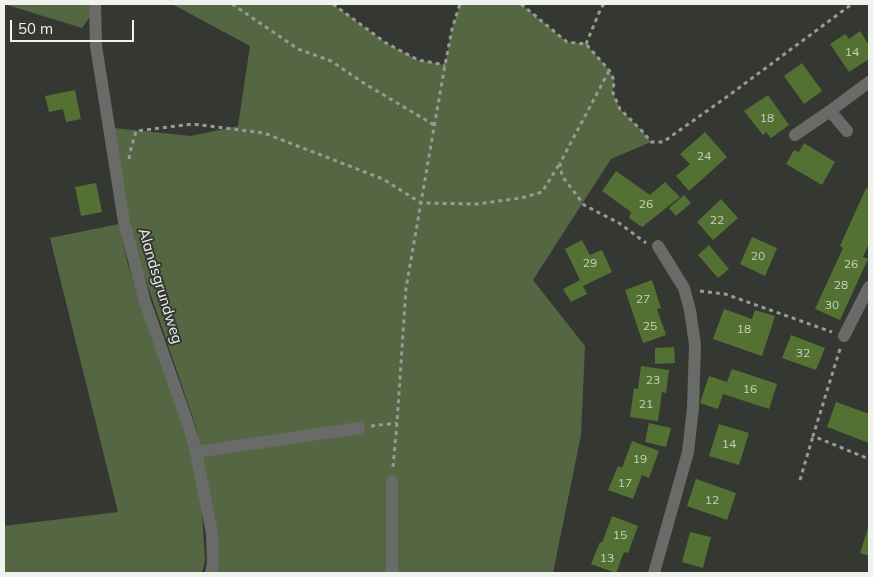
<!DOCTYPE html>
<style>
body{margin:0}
#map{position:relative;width:873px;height:577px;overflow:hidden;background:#353832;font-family:Mulish,sans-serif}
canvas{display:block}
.frame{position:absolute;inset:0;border:5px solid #f0f2ee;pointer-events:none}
.scale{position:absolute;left:10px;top:20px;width:124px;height:22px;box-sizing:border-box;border:2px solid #f0f2ee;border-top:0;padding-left:6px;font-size:15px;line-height:18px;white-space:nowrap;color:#f0f2ee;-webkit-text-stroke:4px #353832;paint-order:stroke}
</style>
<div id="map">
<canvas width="873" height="577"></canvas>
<div class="frame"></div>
<div class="scale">50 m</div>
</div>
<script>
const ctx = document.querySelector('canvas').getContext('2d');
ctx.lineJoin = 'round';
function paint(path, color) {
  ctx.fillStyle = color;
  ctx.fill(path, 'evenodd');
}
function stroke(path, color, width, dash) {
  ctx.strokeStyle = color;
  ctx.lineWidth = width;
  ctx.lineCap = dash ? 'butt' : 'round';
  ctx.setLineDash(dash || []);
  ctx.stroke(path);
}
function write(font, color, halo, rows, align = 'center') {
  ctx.font = font + ' Mulish,sans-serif';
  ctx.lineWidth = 4;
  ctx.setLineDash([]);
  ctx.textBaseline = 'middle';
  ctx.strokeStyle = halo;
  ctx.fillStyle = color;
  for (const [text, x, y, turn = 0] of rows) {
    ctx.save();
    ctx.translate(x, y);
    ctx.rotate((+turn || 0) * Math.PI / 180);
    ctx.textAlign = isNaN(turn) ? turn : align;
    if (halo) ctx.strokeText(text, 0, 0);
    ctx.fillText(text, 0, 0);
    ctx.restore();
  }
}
paint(new Path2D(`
 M 4,4 L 99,4 L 82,28 Z
 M 172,4 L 333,4 L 386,43 L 418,60 L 445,65 L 452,29 L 460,4 L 521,4 L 567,42 L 586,44 L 609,70 L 614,80 L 613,93 L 620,109 L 643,132 L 651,142 L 611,159 L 533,280 L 585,346 L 581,435 L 553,573 L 213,573 L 217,556 L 196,427 L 129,231 L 114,128 L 191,136 L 238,126 L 250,46 Z
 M 119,224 L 128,265 L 185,429 L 201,496 L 205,560 L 202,573 L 4,573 L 4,526 L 118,512 L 50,238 Z`), '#546642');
paint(new Path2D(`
 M 860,31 L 869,45 L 869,59 L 849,72 L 830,44 L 845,34 L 849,39 Z
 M 802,63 L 822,91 L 804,104 L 784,76 Z
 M 75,90 L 81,119 L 66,122 L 63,109 L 49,112 L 45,96 Z
 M 768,95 L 789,125 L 771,138 L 766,132 L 763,135 L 744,111 Z
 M 705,132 L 727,157 L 689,191 L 676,176 L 690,164 L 680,154 Z
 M 804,143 L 835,162 L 822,185 L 786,164 L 794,150 L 799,152 Z
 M 616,171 L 650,195 L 665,182 L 680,197 L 642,227 L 629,218 L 631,212 L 602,191 Z
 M 96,183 L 102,212 L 81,216 L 75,187 Z
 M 866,188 L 869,189 L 869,243 L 863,257 L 868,259 L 840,320 L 815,309 L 843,248 L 840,246 Z
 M 684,195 L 691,203 L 676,216 L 669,208 Z
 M 721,199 L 738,218 L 713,240 L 697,222 Z
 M 752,237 L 777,248 L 765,276 L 740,264 Z
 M 582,240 L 590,255 L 602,250 L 612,272 L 583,286 L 587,294 L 571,302 L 563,289 L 580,280 L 565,249 Z
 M 709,245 L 729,269 L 718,278 L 698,255 Z
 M 652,280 L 661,308 L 657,309 L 666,335 L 643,343 L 625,290 Z
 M 724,309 L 752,319 L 755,310 L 775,316 L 762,356 L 713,339 Z
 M 791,335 L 825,348 L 816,370 L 782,358 Z
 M 674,347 L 675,363 L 655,364 L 655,348 Z
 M 641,366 L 669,370 L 666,393 L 662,392 L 658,421 L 630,417 L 634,388 L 638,389 Z
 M 732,369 L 777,384 L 769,409 L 723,394 L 718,409 L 700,403 L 709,376 L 727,382 Z
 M 836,402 L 869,414 L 869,443 L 827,427 Z
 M 649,423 L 671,428 L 666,447 L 645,442 Z
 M 719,424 L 749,433 L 739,465 L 709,456 Z
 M 632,441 L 659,451 L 649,478 L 642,475 L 633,499 L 608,490 L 618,466 L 622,468 Z
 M 696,479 L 736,493 L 727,520 L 687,506 Z
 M 612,516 L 638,526 L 628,553 L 624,552 L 616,573 L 591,564 L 600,542 L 602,543 Z
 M 869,525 L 869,556 L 860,553 Z
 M 690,532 L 711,537 L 703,568 L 682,562 Z`), '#537132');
stroke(new Path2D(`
 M 232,4 L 298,49 L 331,61 L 362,82 L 434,125
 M 333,4 L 386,43 L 418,60 L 445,65
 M 521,4 L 567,42 L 586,44 L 609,70 L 614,80 L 613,93 L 620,109 L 643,132 L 651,142 L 663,142 L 728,96 L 852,4
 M 586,44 L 601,8 L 604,4
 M 609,71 L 560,163 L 562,176 L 584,205 L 619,223 L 646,243
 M 129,159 L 130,152 L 136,131 L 193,124 L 264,133 L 383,179 L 421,203 L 477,204 L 521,198 L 542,192 L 560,163
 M 700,291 L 725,294 L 832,332
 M 840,349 L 813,436 L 869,459
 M 371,426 L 397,423
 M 393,467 L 397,423 L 406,288 L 445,65 L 452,29 L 460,4
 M 800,480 L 813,436`), '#989a96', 3, [4, 4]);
stroke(new Path2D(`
 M 95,4 L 96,46 L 124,222 L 145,302 L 189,427 L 196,452 L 212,533 L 213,564 L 211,573
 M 830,111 L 847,131
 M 795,135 L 830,111 L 869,82
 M 844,336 L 869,287
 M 196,452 L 359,428
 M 392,481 L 392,573
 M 654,573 L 688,452 L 693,408 L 695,345 L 690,310 L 684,288 L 658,246`), '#696b68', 12);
write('12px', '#c9d2bf', null, [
 ["14",852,52],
 ["18",767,118],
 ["24",704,156],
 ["26",646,204],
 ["22",717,220],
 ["20",758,256],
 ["29",590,263],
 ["26",851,264],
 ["28",841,285],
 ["27",643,299],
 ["30",832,305],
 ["25",650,326],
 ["18",744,329],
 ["32",803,353],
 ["23",653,380],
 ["16",750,389],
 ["21",646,404],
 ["14",729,444],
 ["19",640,459],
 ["17",625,483],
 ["12",712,500],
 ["15",620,535],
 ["13",607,558]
]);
write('15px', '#f0f2ee', '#353832', [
 ["Alandsgrundweg",160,286,73]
]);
</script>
